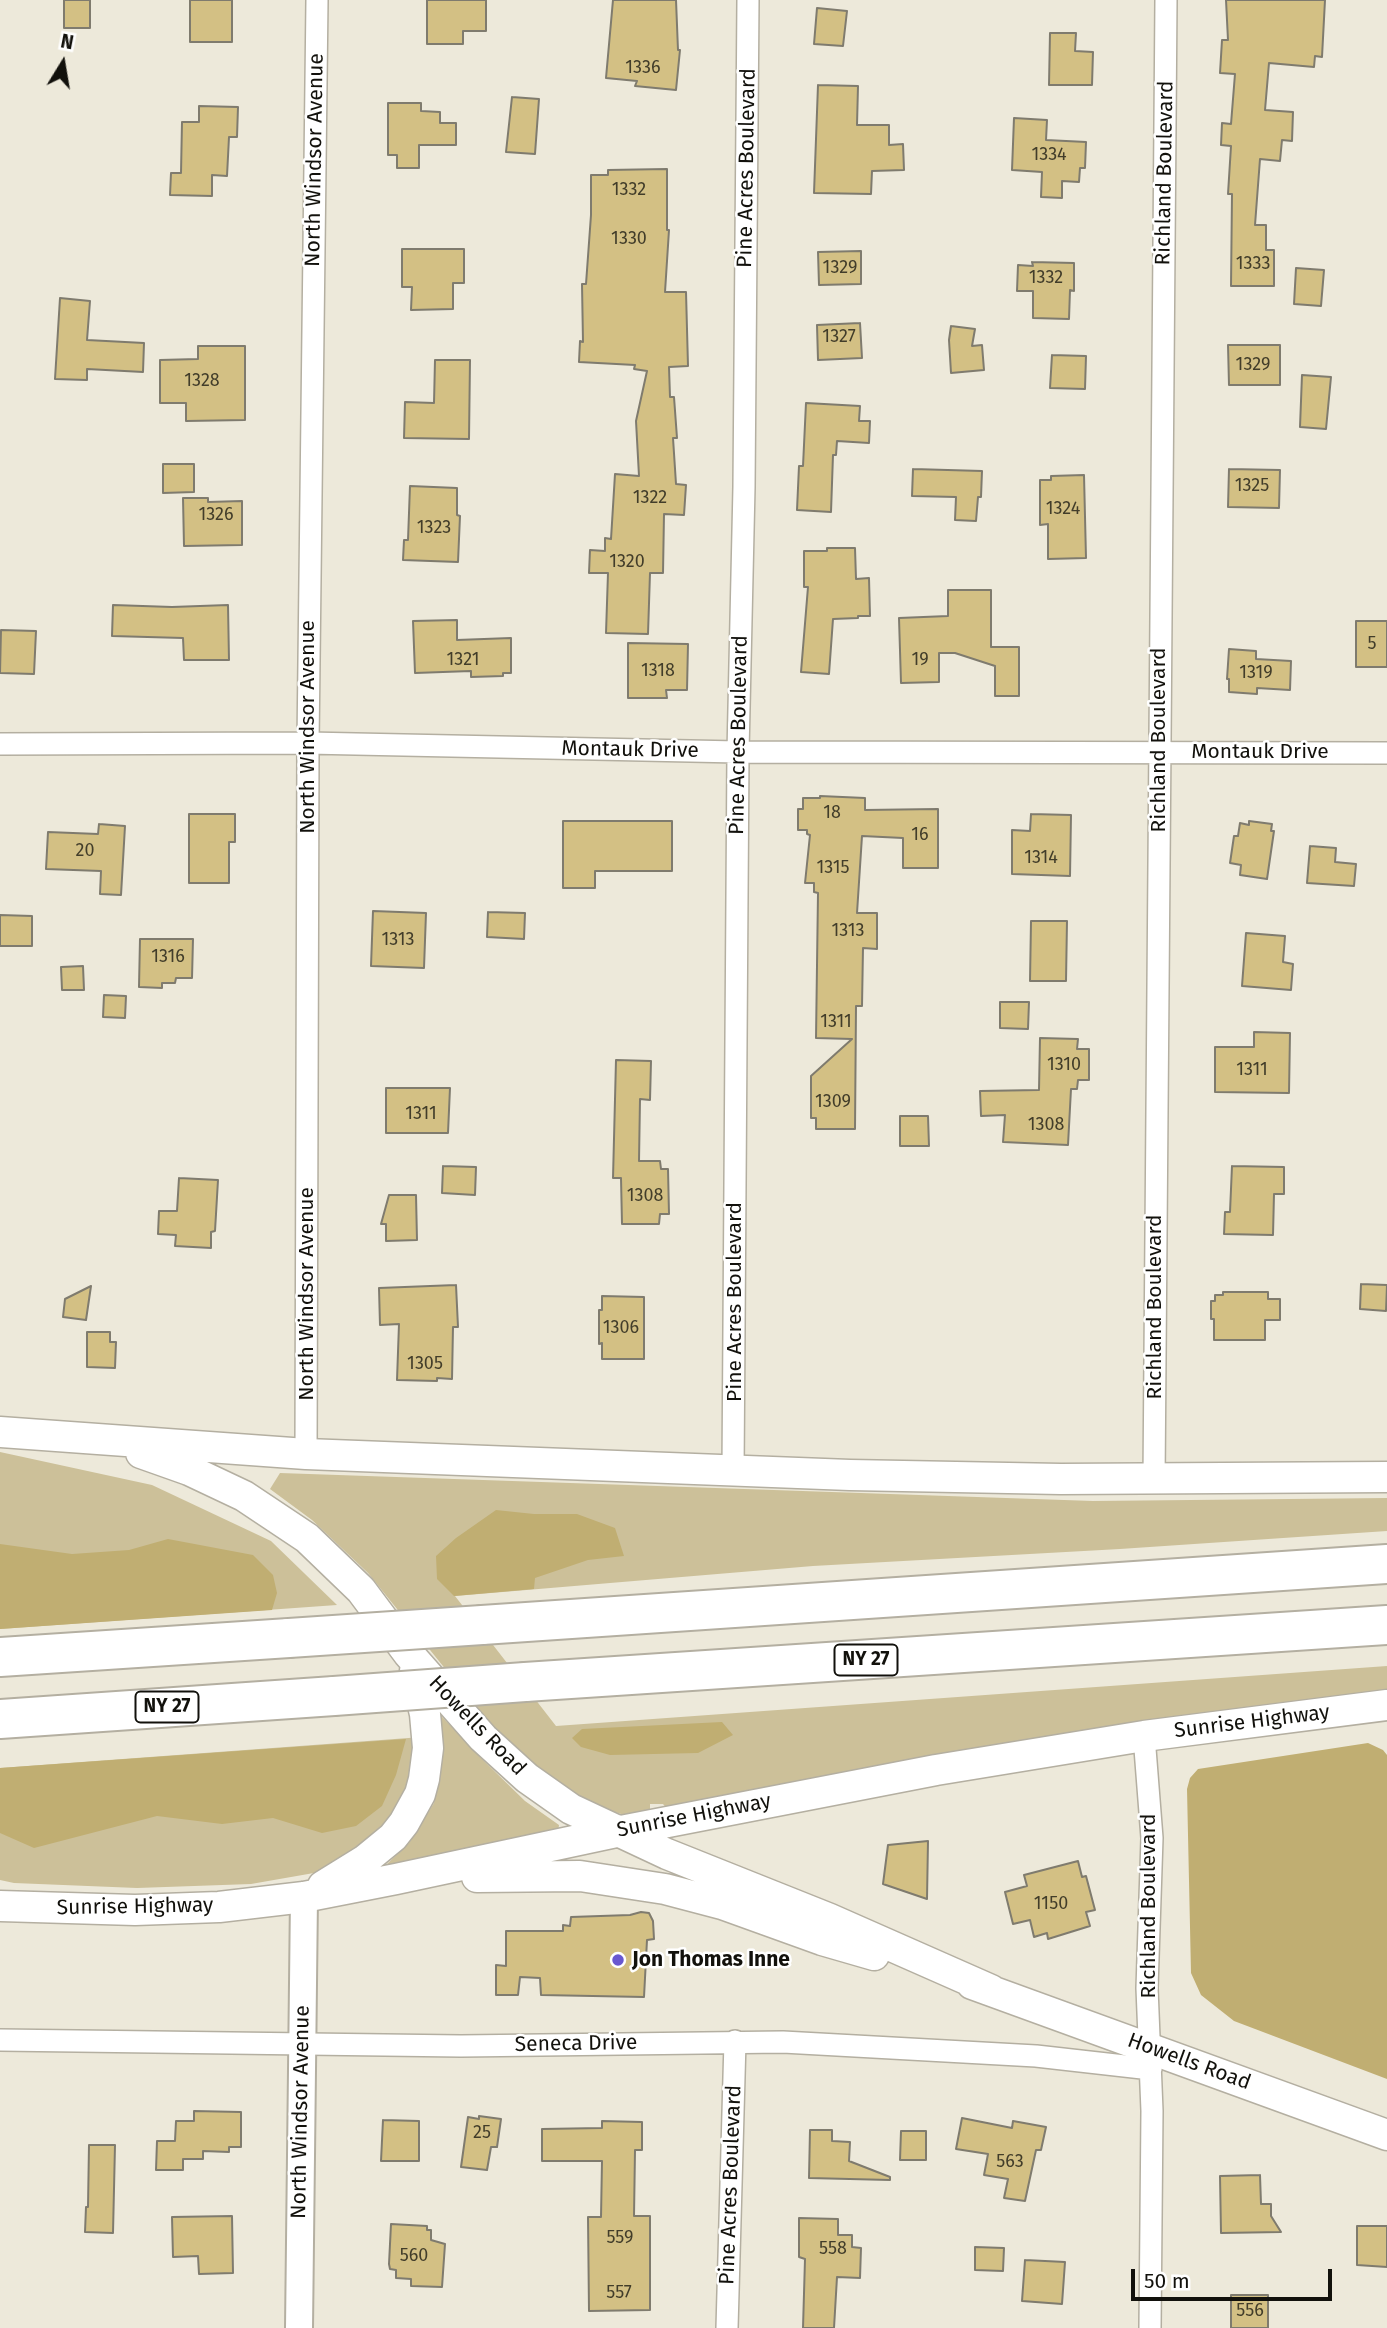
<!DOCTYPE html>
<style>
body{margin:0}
#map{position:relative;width:1387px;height:2328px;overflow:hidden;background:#ede9da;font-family:"Fira Sans",sans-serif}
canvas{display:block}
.north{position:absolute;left:28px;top:28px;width:70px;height:70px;-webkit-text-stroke:5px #fff;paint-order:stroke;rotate:11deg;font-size:19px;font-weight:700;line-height:28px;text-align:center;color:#12110c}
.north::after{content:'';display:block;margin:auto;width:24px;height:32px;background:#12110c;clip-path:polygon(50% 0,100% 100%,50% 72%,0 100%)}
.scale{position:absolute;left:1131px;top:2269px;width:201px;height:32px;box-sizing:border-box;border:4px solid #12110c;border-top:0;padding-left:9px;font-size:21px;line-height:24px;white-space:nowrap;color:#12110c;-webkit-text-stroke:5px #fff;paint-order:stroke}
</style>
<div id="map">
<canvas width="1387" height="2328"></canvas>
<div class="north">N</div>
<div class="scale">50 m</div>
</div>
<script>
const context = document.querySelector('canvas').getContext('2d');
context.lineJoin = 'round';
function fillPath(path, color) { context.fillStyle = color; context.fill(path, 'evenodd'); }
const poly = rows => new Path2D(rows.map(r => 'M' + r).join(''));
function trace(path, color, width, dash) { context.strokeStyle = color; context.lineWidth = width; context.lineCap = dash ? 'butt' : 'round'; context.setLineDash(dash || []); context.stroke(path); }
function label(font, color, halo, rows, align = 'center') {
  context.font = font + ' "Fira Sans",sans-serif'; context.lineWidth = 5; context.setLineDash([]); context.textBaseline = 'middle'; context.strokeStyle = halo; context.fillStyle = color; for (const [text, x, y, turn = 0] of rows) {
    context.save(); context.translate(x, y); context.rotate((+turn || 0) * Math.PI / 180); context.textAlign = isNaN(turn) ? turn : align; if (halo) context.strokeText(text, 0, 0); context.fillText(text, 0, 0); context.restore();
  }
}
const green = poly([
 [0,1452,152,1485,271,1541,337,1605,0,1629],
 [280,1473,1093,1501,1387,1498,1387,1531,1120,1549,813,1566,455,1596,556,1726,1387,1666,1387,1696,668,1810,663,1804,650,1804,650,1815,627,1816,576,1799,505,1743,368,1573,312,1520,270,1489],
 [431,1705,480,1757,525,1801,559,1825,558,1832,387,1868,387,1864,409,1843,434,1803,440,1753],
 [422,1737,399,1820,331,1870,251,1884,137,1888,14,1883,0,1880,0,1768]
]);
const forest = poly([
 [496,1510,534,1514,577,1514,615,1528,624,1556,588,1560,535,1578,534,1589,454,1596,437,1579,436,1556,456,1538],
 [168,1539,253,1555,273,1575,277,1593,272,1610,0,1629,0,1544,72,1554,129,1550],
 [722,1722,733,1735,698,1753,610,1755,581,1747,572,1738,582,1729],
 [406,1739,396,1775,382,1806,356,1826,322,1833,273,1818,222,1824,157,1816,34,1848,0,1833,0,1768],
 [1368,1743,1383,1750,1387,1755,1387,2079,1234,2021,1201,1995,1191,1973,1187,1789,1190,1778,1198,1769]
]);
const building = poly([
 [64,0,90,0,90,28,64,28,64,0],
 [190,0,232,0,232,42,190,42,190,0],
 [427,0,486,0,486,31,463,31,463,44,427,44,427,0],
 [613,0,676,0,678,50,680,50,676,90,635,86,637,81,606,78,613,0],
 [1226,0,1325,0,1322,57,1315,56,1314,67,1269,63,1265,110,1293,112,1292,141,1282,140,1280,161,1260,159,1255,225,1266,225,1266,250,1274,250,1274,286,1231,286,1232,194,1228,194,1231,146,1221,145,1222,123,1231,124,1235,74,1220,73,1222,40,1228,40,1226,0],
 [817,8,847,11,843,46,814,44,817,8],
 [1050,33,1076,33,1075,51,1093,52,1092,85,1049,85,1050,33],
 [818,85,858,86,857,125,889,125,889,145,903,144,904,170,872,171,871,194,814,193,818,85],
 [512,97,539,99,535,154,506,152,512,97],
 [388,103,421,103,421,111,440,112,440,123,456,123,456,145,419,145,419,168,397,168,397,155,388,155,388,103],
 [199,106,238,107,237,137,229,137,227,176,212,175,212,196,170,195,171,173,181,173,182,122,199,122,199,106],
 [1014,118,1047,120,1046,140,1086,142,1085,168,1080,168,1079,182,1062,181,1062,198,1041,197,1042,172,1012,170,1014,118],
 [667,169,667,230,669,230,665,292,686,292,688,366,669,367,670,397,674,397,677,438,673,438,676,484,686,485,684,515,664,514,663,573,650,573,648,634,606,633,608,573,589,573,590,550,605,551,605,538,611,539,615,474,639,476,636,421,647,371,634,369,635,365,579,362,580,341,583,342,582,284,586,284,591,215,591,175,608,175,608,170,667,169],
 [402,249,464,249,464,283,453,283,453,309,411,310,412,287,402,287,402,249],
 [861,251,861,284,819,285,818,252,861,251],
 [1032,262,1074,263,1074,291,1070,290,1069,319,1033,318,1033,291,1017,291,1018,265,1033,266,1032,262],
 [1296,268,1324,270,1321,306,1294,304,1296,268],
 [60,298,90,301,87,340,144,343,143,372,87,369,87,380,55,379,60,298],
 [860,323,862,358,818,360,817,325,860,323],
 [951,326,975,329,972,346,982,345,984,370,951,373,949,340,951,326],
 [1228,345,1280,345,1280,385,1229,385,1228,345],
 [198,346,245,346,245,420,186,421,186,403,160,403,160,360,198,359,198,346],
 [1052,355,1086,356,1085,389,1050,388,1052,355],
 [435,360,470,360,469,439,404,438,405,402,434,403,435,360],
 [1302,375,1331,377,1326,429,1300,427,1302,375],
 [806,403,860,406,859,421,870,421,869,443,837,441,836,455,833,455,831,512,797,510,799,466,803,466,806,403],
 [163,464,194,464,194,492,163,493,163,464],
 [913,469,982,471,981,497,978,497,976,521,955,520,956,497,912,496,913,469],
 [1229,469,1280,470,1279,508,1228,507,1229,469],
 [1084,475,1086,558,1048,559,1048,524,1040,525,1040,480,1051,480,1051,476,1084,475],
 [410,486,457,488,457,515,460,516,458,562,403,560,404,540,408,540,410,486],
 [183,498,208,498,208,502,242,501,242,545,184,546,183,498],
 [827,548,855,548,856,579,869,578,870,616,858,616,858,618,833,619,829,674,801,672,808,587,804,587,804,551,827,551,827,548],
 [948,590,991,590,991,647,1019,647,1019,696,995,696,995,666,955,653,939,653,939,682,901,683,899,618,948,616,948,590],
 [113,605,172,607,228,605,229,660,184,660,183,638,112,636,113,605],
 [457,620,457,640,511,638,511,673,503,673,503,676,471,677,471,671,415,673,413,621,457,620],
 [1356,621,1387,621,1387,667,1356,667,1356,621],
 [1,630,36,631,34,674,0,673,1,630],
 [628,643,688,644,687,690,666,690,667,698,628,698,628,643],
 [1229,649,1256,651,1256,659,1291,661,1290,690,1257,688,1257,694,1229,692,1229,679,1227,679,1229,649],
 [820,796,865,798,865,810,938,809,938,868,903,868,903,838,862,836,857,913,877,913,877,949,863,948,862,1006,856,1006,855,1129,816,1129,816,1118,811,1118,811,1076,852,1039,816,1038,818,893,814,892,814,883,805,883,810,835,807,834,807,830,798,830,798,809,803,809,803,798,820,798,820,796],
 [189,814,235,814,235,842,229,842,229,883,189,883,189,814],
 [1031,814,1071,815,1070,876,1012,874,1012,830,1030,831,1031,814],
 [563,821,672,821,672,871,595,871,595,888,563,888,563,821],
 [1249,821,1272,824,1271,831,1274,831,1267,879,1240,875,1241,865,1230,863,1234,836,1238,836,1240,823,1249,825,1249,821],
 [99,824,125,826,121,895,100,894,101,871,46,869,48,832,98,834,99,824],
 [1310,846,1336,848,1335,862,1356,864,1354,886,1307,883,1310,846],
 [373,911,426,913,424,968,371,966,373,911],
 [488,912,525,913,524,939,487,937,488,912],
 [0,915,32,916,32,946,0,946,0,915],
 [1031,921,1067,921,1066,981,1030,981,1031,921],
 [1246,933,1285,936,1283,962,1293,964,1291,990,1242,986,1246,933],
 [140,939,193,939,192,978,176,978,175,983,162,983,162,988,139,987,140,939],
 [83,966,84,990,62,990,61,967,83,966],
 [104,995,126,996,125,1018,103,1017,104,995],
 [1000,1002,1029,1002,1028,1029,1000,1028,1000,1002],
 [1254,1032,1290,1033,1289,1093,1215,1092,1215,1047,1254,1047,1254,1032],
 [1040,1038,1078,1039,1077,1049,1089,1049,1089,1080,1078,1080,1077,1089,1071,1089,1068,1145,1003,1142,1005,1115,981,1116,980,1091,1039,1090,1040,1038],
 [616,1060,651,1061,650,1100,640,1099,639,1161,660,1161,661,1169,668,1169,669,1214,660,1214,659,1224,622,1224,621,1178,613,1178,616,1060],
 [386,1088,450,1088,448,1133,386,1133,386,1088],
 [900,1116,928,1116,929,1146,900,1146,900,1116],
 [443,1166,476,1167,475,1195,442,1193,443,1166],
 [1232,1166,1284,1167,1284,1194,1274,1194,1273,1235,1224,1234,1225,1212,1230,1212,1232,1166],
 [179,1178,218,1180,215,1231,211,1232,211,1248,175,1246,176,1235,158,1234,159,1211,177,1211,179,1178],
 [389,1195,416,1195,417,1240,386,1241,386,1224,381,1224,389,1195],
 [1361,1284,1387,1285,1386,1311,1360,1309,1361,1284],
 [456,1285,458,1327,453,1327,452,1379,437,1378,437,1381,397,1380,399,1324,380,1325,379,1288,456,1285],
 [91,1286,86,1320,63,1317,65,1299,91,1286],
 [1223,1292,1268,1292,1268,1299,1280,1299,1280,1320,1265,1320,1265,1340,1214,1340,1214,1319,1211,1319,1211,1301,1215,1301,1215,1295,1223,1295,1223,1292],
 [602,1296,644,1297,644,1359,602,1359,602,1343,599,1344,599,1310,602,1310,602,1296],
 [87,1332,110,1332,110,1342,116,1342,115,1368,87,1367,87,1332],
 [928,1841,927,1899,883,1884,888,1845,928,1841],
 [1078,1861,1082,1877,1086,1876,1095,1910,1086,1912,1090,1926,1048,1939,1047,1933,1034,1937,1030,1920,1013,1924,1005,1892,1027,1886,1024,1875,1078,1861],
 [641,1912,649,1913,653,1921,654,1939,647,1940,644,1997,541,1995,540,1978,520,1977,518,1995,496,1995,496,1965,506,1966,506,1931,563,1931,563,1925,570,1926,571,1917,630,1915,641,1912],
 [194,2111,241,2112,241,2147,229,2147,229,2152,203,2151,203,2159,183,2159,183,2170,156,2170,157,2141,175,2141,176,2121,194,2121,194,2111],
 [479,2116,501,2119,497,2147,491,2147,487,2170,461,2167,468,2117,479,2119,479,2116],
 [962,2118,1012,2128,1013,2121,1046,2127,1041,2150,1036,2150,1025,2201,1004,2198,1008,2179,984,2175,988,2154,956,2149,962,2118],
 [383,2120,419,2121,419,2161,381,2161,383,2120],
 [602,2121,642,2122,642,2150,635,2150,634,2216,650,2216,650,2310,589,2311,588,2217,601,2217,602,2161,542,2161,542,2129,602,2128,602,2121],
 [810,2130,832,2130,832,2141,850,2142,849,2161,890,2177,890,2180,809,2178,810,2130],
 [901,2131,926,2131,926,2160,900,2160,901,2131],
 [89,2145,115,2145,113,2233,85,2232,86,2207,88,2207,89,2145],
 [1260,2175,1261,2204,1271,2204,1271,2216,1281,2232,1221,2233,1220,2176,1260,2175],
 [232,2216,233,2273,199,2274,198,2256,173,2257,172,2217,232,2216],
 [799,2218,838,2219,838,2235,852,2235,852,2247,861,2248,860,2278,837,2277,834,2328,803,2328,805,2259,799,2257,799,2218],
 [391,2224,427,2226,427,2230,431,2230,431,2240,445,2244,442,2287,411,2286,411,2279,396,2278,396,2270,390,2269,389,2264,391,2224],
 [1357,2226,1387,2226,1387,2267,1357,2265,1357,2226],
 [975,2247,1004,2248,1003,2271,975,2270,975,2247],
 [1025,2260,1065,2262,1062,2304,1022,2301,1025,2260],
 [1231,2295,1268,2295,1268,2328,1231,2328,1231,2295]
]);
const minor = poly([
 [0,744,308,743,738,752,1387,753],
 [306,1454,308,743,317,0],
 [733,1471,738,752,744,487,748,0],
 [1154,1480,1166,0],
 [1144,1736,1152,1838,1147,1988,1152,2111,1150,2328],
 [0,2040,461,2046,783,2042,1036,2056,1151,2069],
 [727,2328,735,2041]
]);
const tertiary = poly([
 [299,2328,304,1897]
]);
const secondary = poly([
 [0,1432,306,1454,850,1475,1061,1479,1387,1477],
 [141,1453,189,1470,244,1496,307,1538,361,1590,408,1653,483,1738,527,1778,571,1809,667,1854,830,1919,991,1990],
 [477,1877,580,1876,665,1889,722,1904,822,1940,874,1955],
 [323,1886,365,1860,393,1837,404,1823,420,1794,424,1779,428,1748,425,1714,415,1671],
 [0,1906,135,1910,219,1907,304,1897,396,1879,616,1832,936,1770,1144,1736,1387,1705],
 [972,1984,1387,2135]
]);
const motorway = poly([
 [482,1625,1387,1564],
 [0,1657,289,1638],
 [525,1682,1387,1625],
 [0,1719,334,1696]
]);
const motorwayBridge = poly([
 [289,1638,482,1625],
 [334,1696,525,1682]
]);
const markers = [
 [618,1960,7,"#6857d0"]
];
const numberNames = [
 ["1336",643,68],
 ["1334",1049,155],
 ["1332",629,190],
 ["1330",629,239],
 ["1333",1253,264],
 ["1329",840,268],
 ["1332",1046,278],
 ["1327",839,337],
 ["1329",1253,365],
 ["1328",202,381],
 ["1325",1252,486],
 ["1322",650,498],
 ["1324",1063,509],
 ["1326",216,515],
 ["1323",434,528],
 ["1320",627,562],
 ["5",1372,644],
 ["1321",463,660],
 ["19",920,660],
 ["1318",658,671],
 ["1319",1256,673],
 ["18",832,813],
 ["16",920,835],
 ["20",85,851],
 ["1314",1041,858],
 ["1315",833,868],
 ["1313",848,931],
 ["1313",398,940],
 ["1316",168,957],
 ["1311",836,1022],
 ["1310",1064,1065],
 ["1311",1252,1070],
 ["1309",833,1102],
 ["1311",421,1114],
 ["1308",1046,1125],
 ["1308",645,1196],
 ["1306",621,1328],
 ["1305",425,1364],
 ["1150",1051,1904],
 ["25",482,2133],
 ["563",1010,2162],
 ["559",620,2238],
 ["558",833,2249],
 ["560",414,2256],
 ["557",619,2293],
 ["556",1250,2311]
];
const shields = [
 [866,1660,63],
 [167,1707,63]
];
const shieldNames = [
 ["NY 27",866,1660],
 ["NY 27",167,1707]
];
const streetNames = [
 ["North Windsor Avenue",315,160,-89],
 ["Pine Acres Boulevard",747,168,-89],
 ["Richland Boulevard",1165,173,-89],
 ["North Windsor Avenue",308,727,-90],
 ["Pine Acres Boulevard",739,735,-89],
 ["Richland Boulevard",1159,740,-90],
 ["Montauk Drive",630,750,1],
 ["Montauk Drive",1260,752],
 ["North Windsor Avenue",307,1294,-90],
 ["Pine Acres Boulevard",735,1302,-90],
 ["Richland Boulevard",1155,1307,-90],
 ["Sunrise Highway",1252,1722,-7],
 ["Howells Road",477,1726,46],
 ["Sunrise Highway",694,1816,-11],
 ["Richland Boulevard",1149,1906,-90],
 ["Sunrise Highway",135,1907,-1],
 ["Seneca Drive",576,2044,-1],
 ["Howells Road",1189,2062,20],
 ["North Windsor Avenue",301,2112,-89],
 ["Pine Acres Boulevard",731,2185,-88]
];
const poiNames = [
 ["Jon Thomas Inne",632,1960]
];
fillPath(green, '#ccc099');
fillPath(forest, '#c0ae72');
fillPath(building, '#d3c084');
trace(building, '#7f7b6e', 2);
trace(minor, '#b4afa1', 24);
trace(tertiary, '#b4afa1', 30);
trace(secondary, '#b4afa1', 33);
trace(motorway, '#b4afa1', 42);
trace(minor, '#fff', 21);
trace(tertiary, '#fff', 26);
trace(secondary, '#fff', 30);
trace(motorway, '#fff', 38);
trace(motorwayBridge, '#b4afa1', 42, []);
trace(motorwayBridge, '#fff', 38);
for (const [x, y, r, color] of markers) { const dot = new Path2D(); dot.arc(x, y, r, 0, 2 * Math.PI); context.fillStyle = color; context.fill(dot); trace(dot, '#fff', 2.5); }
label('18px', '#423d2a', null, numberNames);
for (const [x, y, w] of shields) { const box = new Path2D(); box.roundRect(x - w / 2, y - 15.5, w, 31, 5); context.fillStyle = '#fff'; context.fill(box); trace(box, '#12110c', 2); }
label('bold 19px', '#12110c', null, shieldNames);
label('21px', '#12110c', '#fff', streetNames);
label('bold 21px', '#12110c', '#fff', poiNames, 'left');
</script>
